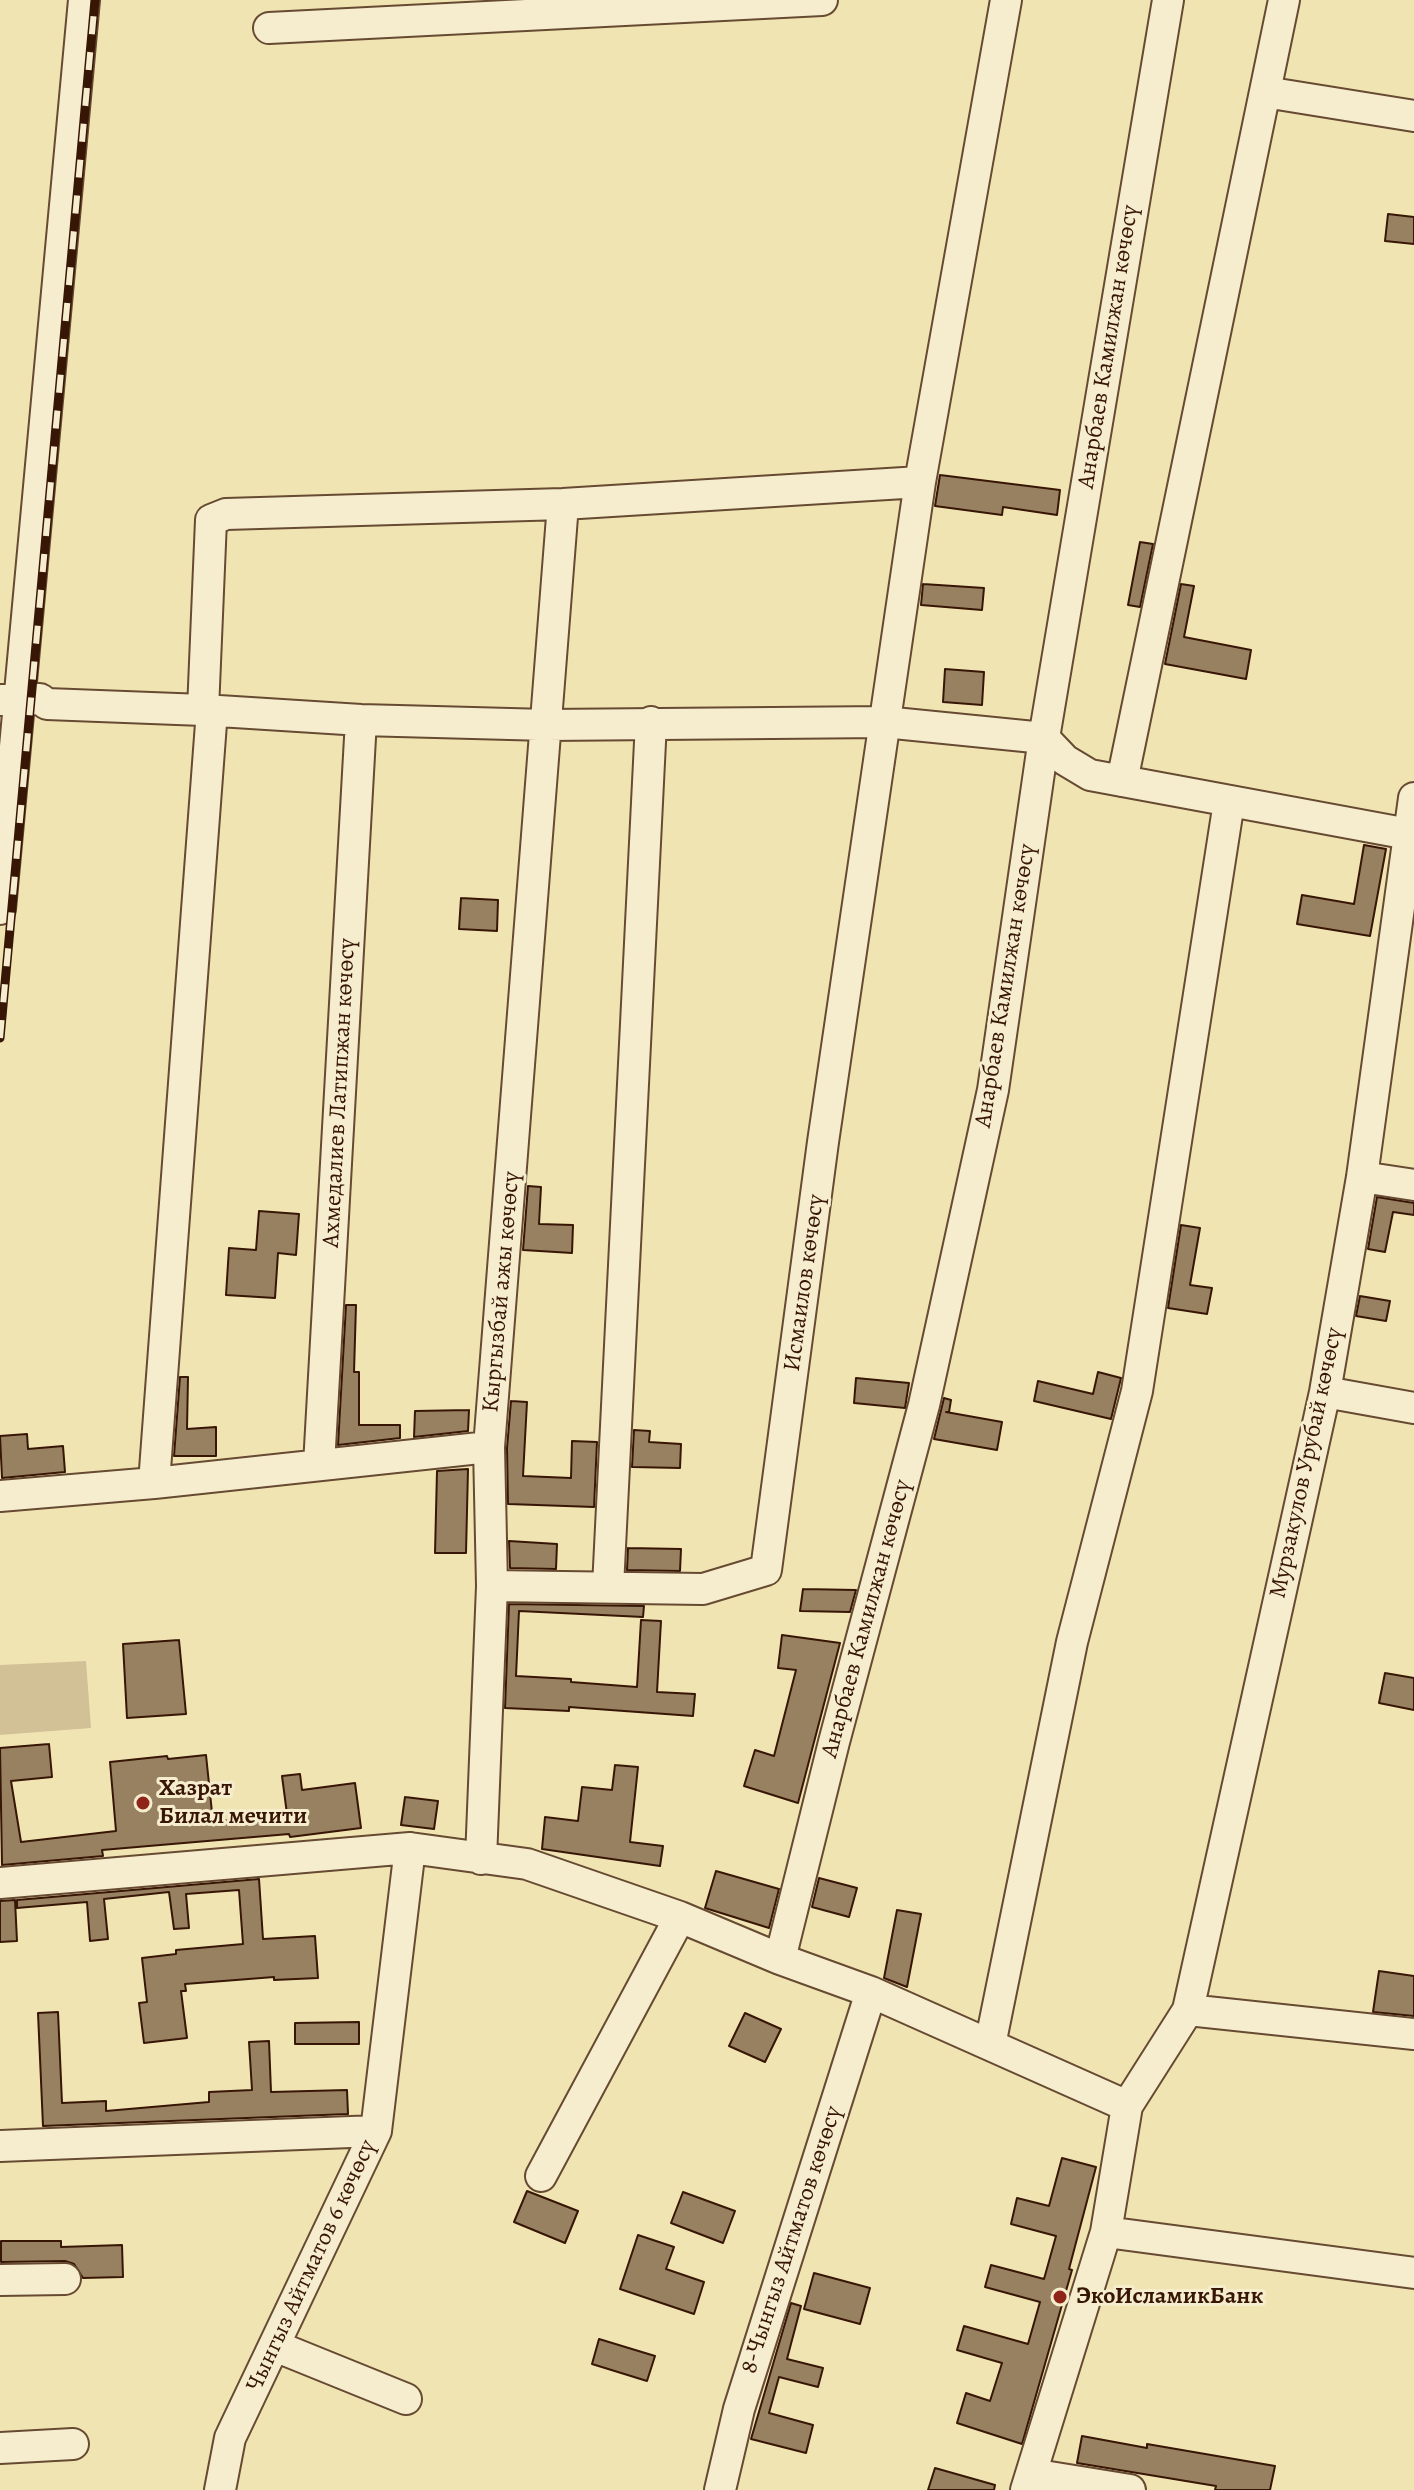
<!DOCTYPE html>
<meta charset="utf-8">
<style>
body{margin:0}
canvas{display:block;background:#f1e4b3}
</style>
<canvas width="1414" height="2490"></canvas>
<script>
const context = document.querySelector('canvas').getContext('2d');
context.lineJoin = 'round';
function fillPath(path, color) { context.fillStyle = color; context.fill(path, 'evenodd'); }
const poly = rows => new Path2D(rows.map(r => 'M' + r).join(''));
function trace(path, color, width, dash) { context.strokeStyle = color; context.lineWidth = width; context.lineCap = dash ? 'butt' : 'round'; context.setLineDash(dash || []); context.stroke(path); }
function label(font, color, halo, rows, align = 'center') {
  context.font = font + ' Alegreya,serif'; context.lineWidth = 6; context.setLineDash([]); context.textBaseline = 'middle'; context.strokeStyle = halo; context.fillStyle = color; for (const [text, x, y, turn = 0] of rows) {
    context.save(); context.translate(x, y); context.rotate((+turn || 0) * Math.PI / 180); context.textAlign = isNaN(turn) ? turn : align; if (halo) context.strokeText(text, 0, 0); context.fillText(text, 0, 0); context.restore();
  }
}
const green = poly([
 [86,1661,91,1728,0,1735,0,1665]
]);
const building = poly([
 [1388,214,1414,217,1414,244,1385,241,1388,214],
 [940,475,1060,490,1057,515,1003,507,1002,515,935,506,940,475],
 [1140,542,1153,544,1140,607,1128,605,1140,542],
 [923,584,984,588,982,610,921,605,923,584],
 [1181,584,1194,586,1184,637,1251,650,1246,679,1165,664,1181,584],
 [945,669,984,672,982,705,943,702,945,669],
 [1364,845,1386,849,1370,936,1297,924,1302,895,1354,904,1364,845],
 [461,898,498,900,497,931,459,929,461,898],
 [528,1186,541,1187,539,1224,573,1225,572,1253,523,1250,528,1186],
 [1377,1197,1414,1203,1414,1215,1393,1212,1385,1252,1368,1249,1377,1197],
 [259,1211,299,1214,296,1255,278,1253,275,1298,226,1295,229,1248,256,1250,259,1211],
 [1181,1225,1200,1228,1190,1285,1212,1288,1207,1314,1168,1308,1181,1225],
 [1360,1296,1390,1301,1386,1321,1356,1316,1360,1296],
 [346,1305,356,1305,354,1372,359,1372,359,1425,400,1425,400,1438,338,1445,346,1305],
 [1098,1372,1121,1378,1111,1419,1034,1401,1038,1381,1093,1394,1098,1372],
 [180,1377,188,1377,187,1429,216,1427,216,1456,174,1456,180,1377],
 [856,1378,909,1383,905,1408,854,1403,856,1378],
 [944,1398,951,1400,949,1412,946,1412,1002,1422,997,1450,934,1439,944,1398],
 [511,1401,527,1402,523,1476,571,1478,572,1441,597,1442,594,1507,508,1504,507,1448,511,1401],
 [469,1410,468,1431,414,1437,415,1411,469,1410],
 [634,1430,650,1431,649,1442,681,1444,680,1468,632,1467,634,1430],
 [27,1434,28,1449,63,1446,65,1472,2,1478,0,1436,27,1434],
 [468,1469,466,1553,435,1553,437,1471,468,1469],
 [509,1541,557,1544,556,1569,510,1568,509,1541],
 [628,1548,681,1549,680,1571,627,1570,628,1548],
 [803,1589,856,1590,850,1612,800,1611,803,1589],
 [509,1604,644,1606,643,1617,519,1611,516,1676,571,1679,571,1682,637,1687,641,1620,661,1621,657,1692,695,1694,693,1716,569,1707,569,1711,505,1708,509,1604],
 [782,1635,840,1643,798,1803,744,1786,755,1750,774,1756,796,1670,778,1668,782,1635],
 [179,1640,186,1714,127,1718,123,1644,179,1640],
 [1385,1673,1414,1678,1414,1710,1379,1703,1385,1673],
 [49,1744,52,1777,11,1781,21,1842,116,1831,110,1762,167,1756,168,1759,206,1755,213,1822,287,1814,282,1776,300,1774,302,1790,355,1783,361,1828,290,1837,289,1834,102,1850,103,1856,2,1865,0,1748,49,1744],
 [615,1765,638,1767,630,1842,663,1846,660,1866,542,1849,545,1817,578,1821,582,1787,612,1790,615,1765],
 [405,1797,438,1801,434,1829,401,1825,405,1797],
 [716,1871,779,1889,769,1928,705,1908,716,1871],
 [819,1878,857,1888,849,1917,812,1907,819,1878],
 [259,1879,263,1939,315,1936,318,1978,274,1980,274,1977,185,1984,186,1991,181,1991,187,2038,144,2043,139,2003,147,2002,142,1958,176,1954,176,1950,243,1944,239,1890,186,1894,189,1928,174,1929,169,1892,104,1899,108,1939,90,1941,87,1902,17,1908,17,1900,259,1879],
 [15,1900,17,1941,0,1942,0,1901,15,1900],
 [897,1910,921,1914,907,1987,884,1978,897,1910],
 [1379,1971,1414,1976,1414,2016,1373,2012,1379,1971],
 [58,2012,62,2103,106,2101,106,2111,209,2102,209,2092,252,2090,249,2042,269,2041,271,2092,347,2090,348,2114,43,2126,38,2013,58,2012],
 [745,2013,781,2029,765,2062,729,2046,745,2013],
 [359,2022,359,2044,295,2044,295,2023,359,2022],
 [1062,2158,1096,2167,1069,2269,1072,2270,1022,2444,957,2423,966,2393,990,2401,1002,2363,957,2350,964,2326,1028,2344,1040,2302,985,2287,991,2265,1044,2279,1056,2236,1011,2224,1017,2198,1049,2206,1062,2158],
 [527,2191,578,2211,565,2243,514,2222,527,2191],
 [683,2192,735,2211,723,2243,671,2223,683,2192],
 [638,2235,674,2247,666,2269,704,2282,694,2314,620,2289,638,2235],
 [1,2241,61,2241,61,2247,122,2245,123,2277,83,2278,74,2264,65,2261,1,2262,1,2241],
 [814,2273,870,2288,860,2324,804,2309,814,2273],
 [791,2303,801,2306,787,2359,823,2368,818,2387,779,2377,769,2413,813,2425,806,2453,751,2439,791,2303],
 [599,2339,655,2356,647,2381,592,2364,599,2339],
 [1082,2436,1147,2448,1147,2444,1275,2466,1270,2490,1215,2490,1216,2486,1077,2463,1082,2436],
 [935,2468,995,2485,994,2490,928,2490,935,2468]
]);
const minor = poly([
 [269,28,822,0],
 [1265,92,1414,116],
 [0,700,40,699,47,704,203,710,361,720,547,725,884,722,1044,738,1065,760,1090,775,1414,835],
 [203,710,211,520,226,514,563,504,920,482],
 [1122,781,1284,0],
 [0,909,84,0],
 [1362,1177,1414,1185],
 [1325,1392,1414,1408],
 [319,1465,361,720],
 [154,1483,212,710],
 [0,1496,154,1483,489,1447],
 [492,1586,703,1589,766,1570,823,1142,920,482,1006,0],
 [608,1587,651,722],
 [481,1859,492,1586,489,1447,563,504],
 [0,1883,410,1848,527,1864,680,1917,780,1959,871,1992,1127,2106],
 [780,1959,834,1742,924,1405,993,1090,1044,738,1168,0],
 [1188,2010,1414,2034],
 [990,2045,1072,1642,1137,1391,1229,802],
 [0,2146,376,2131],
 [541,2176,680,1917],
 [1106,2232,1414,2273],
 [0,2280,65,2279],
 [275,2346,406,2399],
 [0,2448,73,2444],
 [1031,2474,1130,2490],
 [220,2490,230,2438,376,2131,410,1848],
 [720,2490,739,2409,871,1992],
 [1026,2490,1106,2232,1127,2106,1188,2010,1325,1392,1362,1177,1414,798]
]);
const rail = poly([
 [0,1038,95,0]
]);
const markers = [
 [143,1803,8,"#8f2418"],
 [1060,2297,8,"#8f2418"]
];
const streetNames = [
 ["Анарбаев Камилжан көчөсү",1109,347,-81],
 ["Анарбаев Камилжан көчөсү",1006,986,-81],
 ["Ахмедалиев Латипжан көчөсү",340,1093,-87],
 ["Исмаилов көчөсү",805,1283,-82],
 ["Кыргызбай ажы көчөсү",502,1292,-85],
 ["Мурзакулов Урубай көчөсү",1307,1463,-78],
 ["Анарбаев Камилжан көчөсү",867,1619,-75],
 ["8-Чынгыз Айтматов көчөсү",792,2240,-72],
 ["Чынгыз Айтматов 6 көчөсү",312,2266,-65]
];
const poiNames = [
 ["Хазрат",159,1789],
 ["Билал мечити",159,1817],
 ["ЭкоИсламикБанк",1076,2297]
];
fillPath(green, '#d2c196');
fillPath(building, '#988160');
trace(building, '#381606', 2);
trace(minor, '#664a31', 34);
trace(minor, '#f6edce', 30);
trace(rail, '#381606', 9);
trace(rail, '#f6edce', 6, [18]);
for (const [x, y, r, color] of markers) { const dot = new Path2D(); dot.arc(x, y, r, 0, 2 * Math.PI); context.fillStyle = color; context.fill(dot); trace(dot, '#f6edce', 3); }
label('24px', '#381606', '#f6edce', streetNames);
label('bold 24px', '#381606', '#f6edce', poiNames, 'left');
</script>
